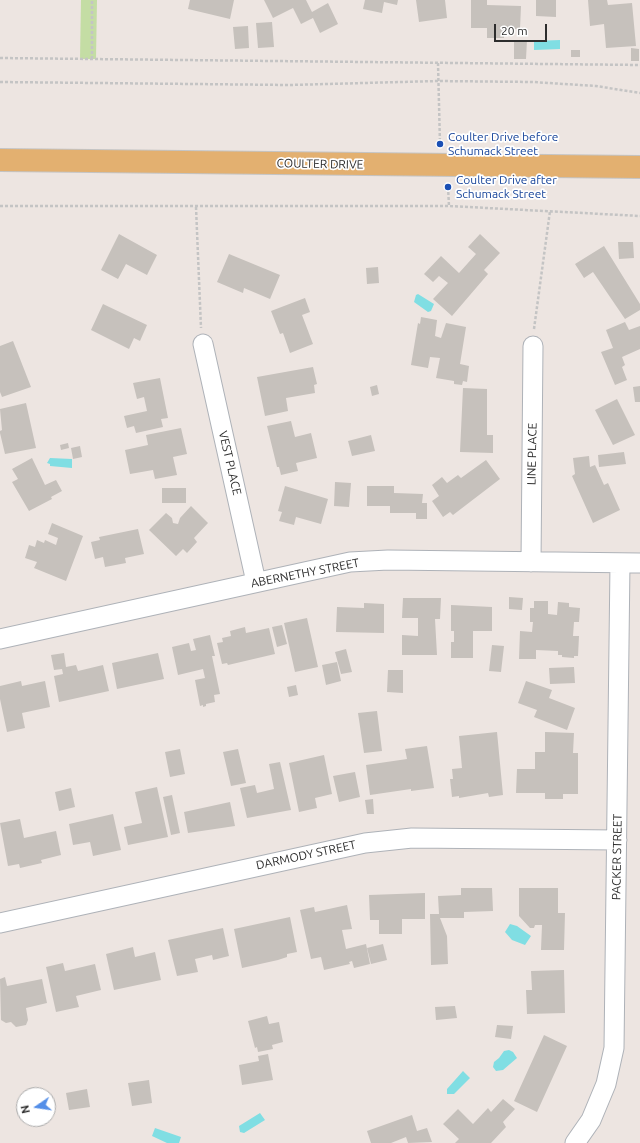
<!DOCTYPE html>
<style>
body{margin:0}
#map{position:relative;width:640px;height:1143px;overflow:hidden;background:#ede5e1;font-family:Ubuntu,sans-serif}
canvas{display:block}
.north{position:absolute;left:16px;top:1087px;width:40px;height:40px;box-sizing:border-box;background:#fff;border:1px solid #ababab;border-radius:50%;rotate:257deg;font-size:11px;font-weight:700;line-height:16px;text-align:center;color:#2d2d2d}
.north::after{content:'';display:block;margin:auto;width:14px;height:18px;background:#538ee8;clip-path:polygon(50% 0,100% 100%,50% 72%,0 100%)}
.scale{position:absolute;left:494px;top:24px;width:53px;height:18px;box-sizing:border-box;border:2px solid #2d2d2d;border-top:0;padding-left:5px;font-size:12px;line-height:14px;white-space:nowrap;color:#2d2d2d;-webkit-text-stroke:3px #fff;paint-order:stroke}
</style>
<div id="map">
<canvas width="640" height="1143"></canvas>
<div class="north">N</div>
<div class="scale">20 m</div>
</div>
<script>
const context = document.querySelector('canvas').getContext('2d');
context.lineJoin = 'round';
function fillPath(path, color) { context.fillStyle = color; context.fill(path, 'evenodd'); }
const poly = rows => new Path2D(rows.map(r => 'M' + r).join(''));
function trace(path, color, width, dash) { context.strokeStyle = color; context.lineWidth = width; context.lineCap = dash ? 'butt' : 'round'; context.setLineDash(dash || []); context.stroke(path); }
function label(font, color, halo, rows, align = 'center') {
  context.font = font + ' Ubuntu,sans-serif'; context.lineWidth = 3.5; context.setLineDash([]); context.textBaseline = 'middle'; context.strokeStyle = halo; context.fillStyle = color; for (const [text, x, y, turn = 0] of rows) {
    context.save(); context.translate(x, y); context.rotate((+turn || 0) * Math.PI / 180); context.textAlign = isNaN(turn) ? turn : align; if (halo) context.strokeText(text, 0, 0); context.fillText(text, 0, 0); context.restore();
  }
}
const green = poly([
 [81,0,97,0,96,59,80,59]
]);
const water = poly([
 [560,40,560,49,534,50,534,41],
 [418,294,434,304,431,311,428,312,414,302,416,295],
 [50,458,72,459,72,468,50,466,50,464,47,463],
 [510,924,517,926,531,936,525,945,512,940,505,932],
 [509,1050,513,1052,517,1058,503,1070,496,1071,493,1067,494,1062,499,1058,504,1051],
 [463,1071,470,1078,454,1094,447,1094,447,1089],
 [260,1113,265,1120,244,1133,240,1132,239,1126],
 [155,1128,181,1137,179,1143,167,1143,152,1136]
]);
const building = poly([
 [190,0,234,0,230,19,188,9],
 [264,0,306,0,312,12,328,3,338,24,320,33,313,18,301,24,293,8,273,18],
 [365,0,398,0,397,5,384,2,382,13,363,9],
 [416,0,445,0,447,18,419,22],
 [471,0,487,0,487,5,521,6,520,29,504,29,504,38,487,38,487,28,471,28],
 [536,0,556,0,556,17,536,16],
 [588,0,607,0,608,5,632,3,636,46,606,48,604,24,590,26],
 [272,22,274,47,258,48,256,23],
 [248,26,249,48,235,49,233,27],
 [514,40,527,40,526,59,514,59],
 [631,48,639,49,639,61,631,61],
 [571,50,580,50,580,57,571,57],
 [119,234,157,255,147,275,126,264,118,279,101,270],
 [480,234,500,253,484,270,488,274,452,316,433,299,448,283,439,276,433,282,424,274,441,256,459,273,476,254,468,247],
 [618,242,633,242,634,258,619,259],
 [604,246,640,304,640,310,625,319,593,272,584,278,575,264],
 [229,254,280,275,270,299,244,288,243,293,217,282],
 [378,267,379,283,367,284,366,268],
 [305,298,310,312,302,315,313,344,290,353,283,333,280,334,271,311],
 [103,304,147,325,140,341,134,338,129,349,91,330],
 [421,317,437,320,435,336,441,338,446,323,466,327,460,364,469,366,467,382,463,381,462,385,454,384,454,381,436,378,440,358,430,357,428,368,411,365,418,323,420,324],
 [625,322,629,330,640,326,640,349,622,357,625,365,622,367,627,380,615,385,601,352,613,348,606,330],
 [13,341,31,387,2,397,0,392,0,346],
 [313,367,317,384,314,385,315,393,286,398,288,411,265,416,257,377],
 [160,378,168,418,161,419,163,427,136,433,134,426,127,428,124,416,147,411,144,397,137,399,133,383],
 [377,385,379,394,372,396,370,387],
 [640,386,640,402,635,402,633,387],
 [463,388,487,389,487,435,493,435,493,453,460,452],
 [617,399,635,435,613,445,595,410],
 [26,403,36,448,5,454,0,433,0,431,2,430,0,409],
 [291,421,295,437,311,433,317,458,296,463,298,471,281,475,279,467,277,467,267,426],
 [181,428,187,454,173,457,177,475,155,479,153,470,130,474,125,450,148,445,146,435],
 [371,435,375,451,352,456,348,441],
 [68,443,69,448,61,450,60,445],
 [80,446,82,457,73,459,71,448],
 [624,452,626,464,599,467,598,455],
 [589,456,590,467,595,465,604,485,608,483,620,510,593,523,572,476,575,474,573,458],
 [32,458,45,485,56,480,62,491,51,497,52,499,29,511,12,482,18,479,12,469],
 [486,460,500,479,453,515,450,512,443,517,432,501,439,496,432,485,442,477,447,483,458,475,461,478],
 [335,482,351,483,349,507,334,506],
 [285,486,328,499,321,524,296,517,294,525,279,521,282,512,278,511],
 [367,486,394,486,394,493,423,494,422,503,427,503,427,519,416,519,416,513,390,513,390,506,367,506],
 [162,488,186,488,186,503,162,503],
 [191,506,208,523,194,538,197,542,187,553,183,549,176,556,149,530,166,513,172,518,173,523,178,524,180,518],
 [52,523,83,536,66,581,34,568,37,562,25,558,29,545,35,547,37,540,44,543,45,540,56,545,58,538,48,534],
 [138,529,144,554,125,558,126,563,105,567,103,557,95,559,91,542,100,540,99,537],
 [509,597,523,598,522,610,509,609],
 [403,598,441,598,440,619,435,619,437,655,402,655,402,635,418,636,418,618,402,618],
 [534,601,548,601,548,614,557,615,558,602,569,603,569,607,580,608,579,622,574,622,573,636,579,636,578,656,574,656,574,658,562,657,562,655,558,655,558,651,536,650,536,659,519,659,520,631,532,632,533,622,530,622,530,608,534,608],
 [364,603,384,604,384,633,336,632,337,607,364,608],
 [451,605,492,607,492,631,473,631,473,658,451,658,451,642,454,642,454,631,451,631],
 [307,618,318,667,295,672,284,623],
 [282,625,287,644,277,647,272,627],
 [245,627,246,633,269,628,275,654,228,665,227,663,222,664,217,643,223,642,222,638,231,636,230,631],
 [210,635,215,656,212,656,220,694,214,695,215,702,206,704,206,706,203,707,203,705,200,706,195,680,205,678,203,669,178,675,172,647,189,643,191,651,196,650,193,639],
 [492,645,504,646,501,672,489,671],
 [346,649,352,672,341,674,335,652],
 [64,653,66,667,76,665,78,671,103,665,109,691,59,702,54,676,63,674,62,669,54,670,51,655],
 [158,653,164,679,117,689,112,663],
 [337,662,341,681,326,685,322,665],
 [574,667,575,683,550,684,549,668],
 [388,670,403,670,403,693,387,692],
 [21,681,22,686,45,681,50,707,22,713,25,728,7,732,0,699,0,686],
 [526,681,552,690,549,698,575,708,567,730,534,717,537,710,518,703],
 [296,685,298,695,289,697,287,687],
 [377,711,382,751,364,753,358,713],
 [497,732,503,795,489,797,488,793,459,798,459,796,452,797,450,779,453,779,452,769,462,768,459,736],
 [545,732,574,733,573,753,578,753,578,794,563,794,563,799,545,799,545,793,516,793,517,769,535,769,535,752,545,752],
 [427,746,434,788,411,791,411,789,370,795,366,765,407,759,405,749],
 [180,749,185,774,170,777,165,752],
 [238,749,246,783,231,786,223,752],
 [324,755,332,794,315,798,317,808,299,812,289,763],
 [280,762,291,810,247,818,240,788,255,785,257,793,274,789,269,764],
 [355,772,360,797,339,802,333,776],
 [157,787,168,837,128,845,124,827,142,823,135,792],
 [71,788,75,807,59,811,55,792],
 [172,795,180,833,171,835,163,797],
 [373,799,374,814,367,814,365,800],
 [230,802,235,826,188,833,184,812],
 [113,814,121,850,93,856,90,842,73,845,69,824],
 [20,819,24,838,56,831,61,855,41,860,42,863,20,868,19,864,8,866,0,823],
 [461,888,492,888,493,911,464,912,464,918,440,918,447,936,448,964,431,965,430,914,439,914,438,896,461,895],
 [519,888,558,888,558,913,565,913,564,950,541,950,542,925,535,925,534,928,530,928,519,916],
 [425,893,425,919,402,919,402,934,379,934,379,920,370,920,369,895],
 [347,905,352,929,342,930,346,949,366,944,370,964,354,968,352,961,349,962,350,964,324,970,321,957,311,959,300,910,314,907,315,912],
 [290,917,297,952,287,954,287,957,278,960,242,968,234,929],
 [223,928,229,956,213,960,212,955,195,959,198,972,177,976,168,940],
 [383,944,387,960,371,964,367,948],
 [133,947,135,957,155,952,161,980,114,990,106,954],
 [63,963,65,971,95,964,101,990,76,996,79,1007,56,1012,46,967],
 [564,970,565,1013,527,1014,526,990,532,990,531,971],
 [5,977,7,986,42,979,47,1003,26,1008,28,1020,26,1025,16,1027,11,1022,6,1023,1,1020,0,979],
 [455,1006,457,1018,436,1020,435,1007],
 [267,1016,269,1024,279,1022,283,1042,272,1045,273,1049,258,1052,257,1047,255,1048,248,1021],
 [497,1025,513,1026,511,1039,495,1037],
 [544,1035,567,1046,537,1112,514,1101],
 [268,1054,273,1080,242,1085,239,1065,259,1061,258,1056],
 [149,1080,152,1103,132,1106,128,1083],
 [87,1089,90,1107,69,1110,66,1093],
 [503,1099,515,1109,503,1122,506,1127,491,1143,455,1143,459,1139,443,1124,458,1109,473,1124,488,1108,491,1112],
 [412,1115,417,1131,427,1128,432,1142,408,1143,406,1137,391,1143,371,1143,367,1131]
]);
const path = poly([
 [0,58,640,65],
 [92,59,92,0],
 [438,63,440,144],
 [0,82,290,85,438,81,533,82,596,86,640,93],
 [448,187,449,206],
 [0,206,449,206,640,216],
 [196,207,201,328],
 [534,329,550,211]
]);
const minor = poly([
 [203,344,256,582],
 [531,562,533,346],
 [0,639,350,562,388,560,640,563],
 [0,923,365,843,412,838,617,840],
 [575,1143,591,1120,606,1084,614,1048,620,563]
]);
const major = poly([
 [0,160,640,167]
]);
const markers = [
 [440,144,4,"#1a4fb4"],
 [448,187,4,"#1a4fb4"]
];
const transitNames = [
 ["Coulter Drive before",448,137],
 ["Schumack Street",448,151],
 ["Coulter Drive after",456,180],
 ["Schumack Street",456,194]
];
const streetNames = [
 ["COULTER DRIVE",320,164,1],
 ["LINE PLACE",532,454,-89],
 ["VEST PLACE",230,463,77],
 ["ABERNETHY STREET",305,573,-11],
 ["DARMODY STREET",306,855,-12],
 ["PACKER STREET",617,857,-89]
];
fillPath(green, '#c4dda4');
fillPath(water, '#80dee3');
fillPath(building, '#c6c1bc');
trace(minor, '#aeb2b8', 21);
trace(major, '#c4c4c4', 24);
trace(path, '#c4c4c4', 2.5, [3, 2]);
trace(minor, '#fff', 19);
trace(major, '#e3b070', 22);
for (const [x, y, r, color] of markers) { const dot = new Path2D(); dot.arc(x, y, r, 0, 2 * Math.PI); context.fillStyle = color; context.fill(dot); trace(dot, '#fff', 1.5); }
label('12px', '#164399', '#fff', transitNames, 'left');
label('12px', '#2d2d2d', '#fff', streetNames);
</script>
